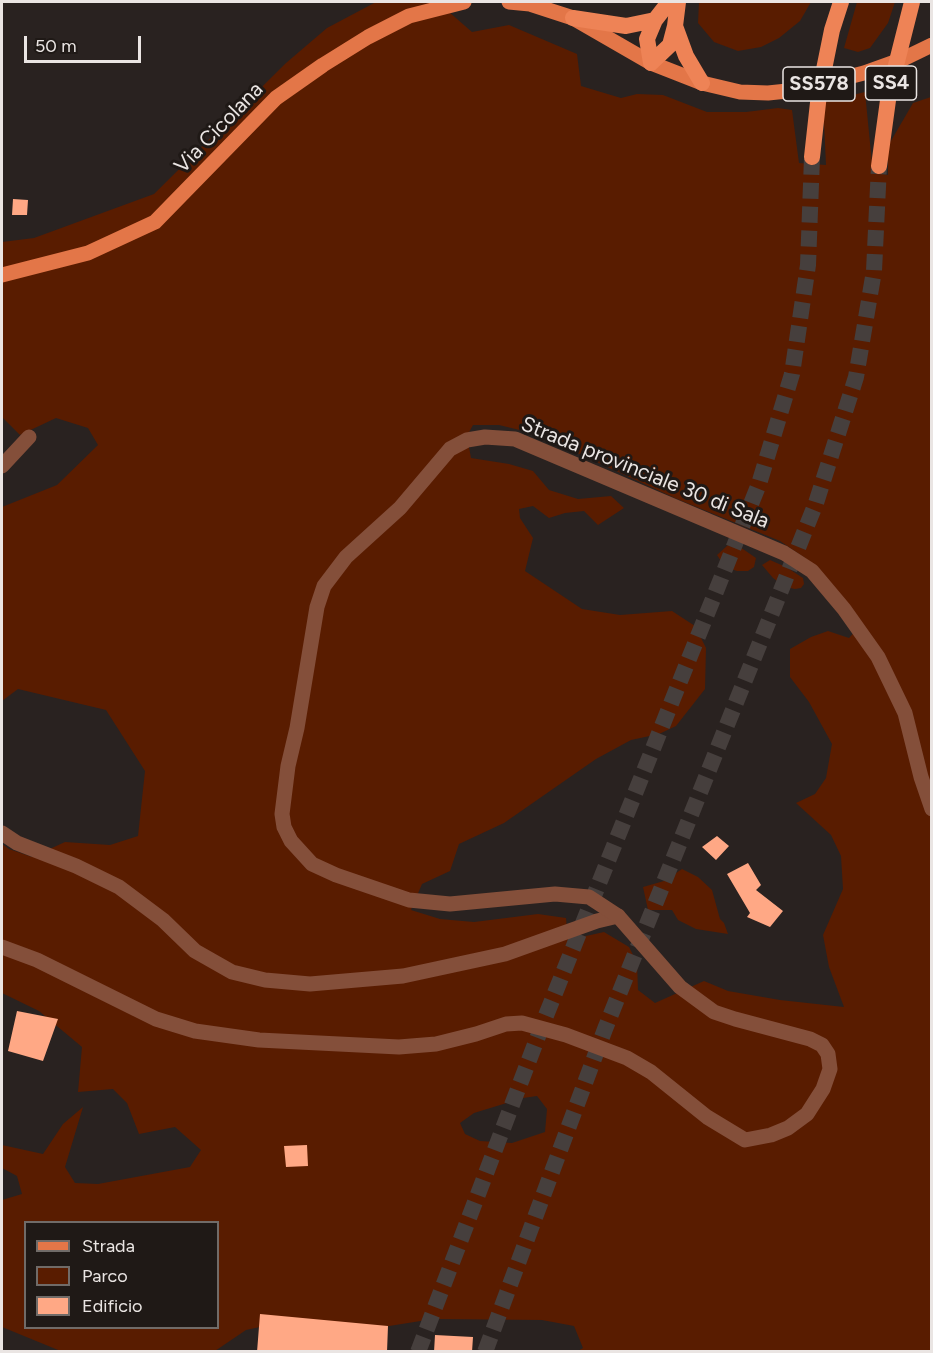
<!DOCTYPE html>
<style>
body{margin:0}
#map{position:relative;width:933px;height:1353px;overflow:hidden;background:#292220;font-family:Figtree,sans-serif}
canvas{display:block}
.frame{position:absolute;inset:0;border:3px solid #eae5e3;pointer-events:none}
.legend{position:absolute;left:24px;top:1221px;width:195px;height:108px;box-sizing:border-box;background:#1f1916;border:2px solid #706b68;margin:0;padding:8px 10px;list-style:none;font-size:18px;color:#eae5e3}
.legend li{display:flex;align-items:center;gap:12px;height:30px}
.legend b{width:30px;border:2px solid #706b68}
.scale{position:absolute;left:24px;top:36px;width:117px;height:27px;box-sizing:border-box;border:3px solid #eae5e3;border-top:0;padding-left:8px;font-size:18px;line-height:21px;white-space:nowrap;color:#eae5e3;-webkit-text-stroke:4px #1f1916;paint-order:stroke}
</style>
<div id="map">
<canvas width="933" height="1353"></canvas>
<div class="frame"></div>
<ul class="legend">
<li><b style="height:8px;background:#e37648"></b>Strada</li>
<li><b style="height:16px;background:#591c00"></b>Parco</li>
<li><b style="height:16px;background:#ffa885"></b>Edificio</li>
</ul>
<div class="scale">50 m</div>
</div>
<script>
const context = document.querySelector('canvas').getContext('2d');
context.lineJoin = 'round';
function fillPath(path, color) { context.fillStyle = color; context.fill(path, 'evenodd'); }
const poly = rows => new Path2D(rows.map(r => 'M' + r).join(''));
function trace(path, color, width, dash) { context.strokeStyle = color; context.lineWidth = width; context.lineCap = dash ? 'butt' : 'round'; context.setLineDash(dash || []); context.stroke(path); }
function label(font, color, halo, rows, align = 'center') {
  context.font = font + ' Figtree,sans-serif'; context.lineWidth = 6; context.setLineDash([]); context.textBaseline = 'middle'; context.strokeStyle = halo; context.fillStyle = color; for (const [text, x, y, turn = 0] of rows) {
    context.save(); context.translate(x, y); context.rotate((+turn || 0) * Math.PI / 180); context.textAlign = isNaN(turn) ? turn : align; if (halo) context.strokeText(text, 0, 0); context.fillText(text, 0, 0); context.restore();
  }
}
const green = poly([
 [376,2,441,2,449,12,472,32,509,25,577,54,581,86,621,98,637,94,663,95,707,112,746,112,778,108,792,110,799,163,826,165,823,102,865,92,872,163,877,173,888,175,888,146,913,103,931,97,931,1351,578,1351,583,1348,574,1326,542,1320,433,1319,383,1327,283,1322,246,1330,215,1351,63,1352,2,1327,2,1200,22,1194,17,1176,2,1168,2,1145,43,1154,63,1124,83,1107,65,1167,75,1183,98,1184,190,1167,201,1150,175,1127,139,1134,127,1103,113,1089,78,1092,82,1047,39,1011,2,993,2,844,9,849,32,857,65,842,110,845,138,836,145,771,106,710,18,689,2,701,2,507,57,485,98,445,88,428,56,418,20,435,2,417,2,242,34,238,154,194,286,63,327,28],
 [473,425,499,425,536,434,677,499,780,541,805,558,860,626,849,638,828,631,811,637,790,649,790,677,809,702,832,744,826,778,815,794,796,803,831,835,841,856,843,889,823,935,829,967,844,1007,780,1000,728,991,704,981,655,1003,638,990,637,963,629,947,604,932,568,940,566,918,538,914,474,922,440,919,411,910,422,884,450,871,459,844,504,823,596,759,631,740,659,734,676,726,705,689,706,648,695,626,672,611,620,615,582,609,525,571,533,538,520,518,519,509,533,506,549,518,565,513,584,511,598,525,624,508,611,496,578,499,549,490,533,471,509,464,471,458,467,436],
 [537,1096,547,1109,545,1132,512,1143,480,1141,465,1134,460,1123,474,1113,523,1098],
 [26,1222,218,1222,218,1328,26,1328],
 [699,2,811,2,800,21,779,38,761,47,738,51,714,42,698,23],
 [857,2,895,2,888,23,870,48,858,52,844,48],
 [728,545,740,547,756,558,754,567,748,571,737,571,725,567,717,555],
 [770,560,786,567,803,578,804,584,801,588,795,589,785,587,773,578,762,565],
 [682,869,698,877,712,890,720,919,724,923,728,934,696,929,678,920,672,910,648,910,643,887,664,881]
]);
const building = poly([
 [13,199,28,200,27,215,12,215],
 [717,836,729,846,716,860,702,847],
 [748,863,761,885,756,890,783,911,770,927,747,917,750,913,727,874],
 [17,1011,58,1019,43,1061,8,1051],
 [307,1145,308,1166,286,1167,284,1146],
 [260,1314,388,1326,387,1352,257,1352],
 [435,1335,473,1337,472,1352,434,1352]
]);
const trunkTunnel = poly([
 [418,1352,545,1018,759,484,792,374,808,265,812,157],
 [485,1352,605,1029,816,503,856,377,874,271,879,166]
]);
const minor = poly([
 [2,466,29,437],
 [2,833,17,843,76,866,119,887,163,920,195,951,232,972,265,980,310,984,403,976,505,954,597,921,618,916]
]);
const tertiary = poly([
 [2,947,37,960,156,1019,195,1031,259,1040,399,1047,436,1044,476,1034,506,1024,522,1023,566,1035,627,1058,651,1072,707,1117,745,1140,771,1135,788,1128,807,1114,823,1089,830,1069,828,1054,822,1045,810,1039,735,1019,714,1012,680,987,618,916,589,897,555,894,450,904,409,900,336,875,312,864,291,841,284,827,282,814,288,766,297,728,317,607,324,586,346,557,400,508,450,449,467,440,485,437,515,439,784,553,812,571,844,609,878,657,905,713,921,777,932,809]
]);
const primary = poly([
 [509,2,530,4,573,18,651,63,702,83,740,92,768,93,797,90,864,73,903,59,932,45],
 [2,275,88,253,155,222,276,98,323,65,368,37,409,16,464,2]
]);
const trunk = poly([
 [573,18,626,26,655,20],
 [675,26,686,56,702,83],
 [651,63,670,45,675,26,678,2],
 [651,63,647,39,655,20,669,2]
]);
const trunkBridge = poly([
 [812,157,819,94,832,30,841,2],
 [879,166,889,93,912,2]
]);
const shields = [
 [891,83,51],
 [819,84,72]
];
const shieldNames = [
 ["SS4",891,83],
 ["SS578",819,84]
];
const streetNames = [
 ["Via Cicolana",219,128,-46],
 ["Strada provinciale 30 di Sala",645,473,22]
];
fillPath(green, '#591c00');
fillPath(building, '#ffa885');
trace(trunkTunnel, '#463f3d', 16, [16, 8]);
trace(minor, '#844f3a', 15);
trace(tertiary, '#844f3a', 15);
trace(primary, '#e37648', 15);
trace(trunk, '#ee8356', 16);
trace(trunkBridge, '#ee8356', 16);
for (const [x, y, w] of shields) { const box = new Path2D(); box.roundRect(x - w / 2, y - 17, w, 34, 4.5); context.fillStyle = '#1f1916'; context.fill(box); trace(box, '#eae5e3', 1.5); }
label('bold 20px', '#eae5e3', null, shieldNames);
label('21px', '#eae5e3', '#1f1916', streetNames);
</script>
